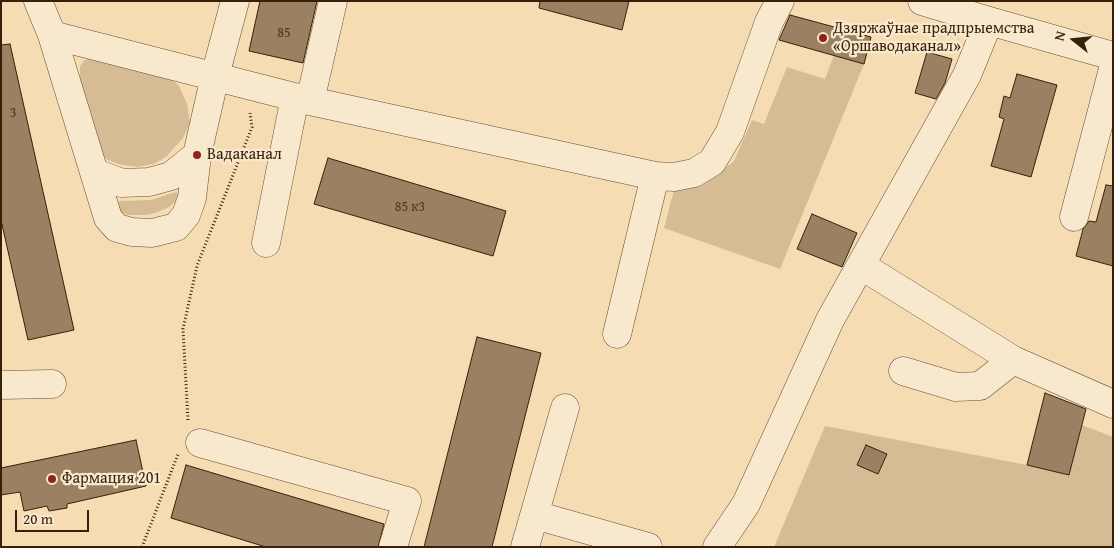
<!DOCTYPE html>
<meta charset="utf-8">
<style>
body{margin:0}
#map{position:relative;width:1114px;height:548px;overflow:hidden;background:#f5dcb2;font-family:"Gentium Book Plus",serif}
canvas{display:block}
.frame{position:absolute;inset:0;border:2px solid #381f0a;pointer-events:none}
.north{position:absolute;left:1049px;top:15px;width:50px;height:50px;-webkit-text-stroke:4px #f8e8cd;paint-order:stroke;rotate:286deg;font-size:14px;font-weight:700;line-height:20px;text-align:center;color:#381f0a}
.north::after{content:'';display:block;margin:auto;width:18px;height:22px;background:#381f0a;clip-path:polygon(50% 0,100% 100%,50% 72%,0 100%)}
.scale{position:absolute;left:15px;top:510px;width:74px;height:22px;box-sizing:border-box;border:2px solid #381f0a;border-top:0;padding-left:6px;font-size:15px;line-height:18px;white-space:nowrap;color:#381f0a;-webkit-text-stroke:4px #f8e8cd;paint-order:stroke}
</style>
<div id="map">
<canvas width="1114" height="548"></canvas>
<div class="frame"></div>
<div class="north">N</div>
<div class="scale">20 m</div>
</div>
<script>
const context = document.querySelector('canvas').getContext('2d');
context.lineJoin = 'round';
function fillPath(path, color) { context.fillStyle = color; context.fill(path, 'evenodd'); }
const poly = rows => new Path2D(rows.map(r => 'M' + r).join(''));
function trace(path, color, width, dash) { context.strokeStyle = color; context.lineWidth = width; context.lineCap = dash ? 'butt' : 'round'; context.setLineDash(dash || []); context.stroke(path); }
function label(font, color, halo, rows, align = 'center') {
  context.font = font + ' "Gentium Book Plus",serif'; context.lineWidth = 4.5; context.setLineDash([]); context.textBaseline = 'middle'; context.strokeStyle = halo; context.fillStyle = color; for (const [text, x, y, turn = 0] of rows) {
    context.save(); context.translate(x, y); context.rotate((+turn || 0) * Math.PI / 180); context.textAlign = isNaN(turn) ? turn : align; if (halo) context.strokeText(text, 0, 0); context.fillText(text, 0, 0); context.restore();
  }
}
const green = poly([
 [834,55,864,64,780,269,664,228,674,190,701,186,734,161,752,120,764,124,787,67,825,79],
 [92,58,166,74,179,86,187,104,190,123,183,138,166,157,153,164,137,167,118,164,106,159,99,152,80,77,80,66,85,60],
 [176,192,179,195,177,200,169,207,158,212,147,215,128,215,116,209,115,203,120,201,151,200],
 [1082,425,1113,437,1113,547,774,547,825,426,1027,465,1069,475]
]);
const building = poly([
 [260,1,317,1,303,63,249,51,260,1],
 [540,1,629,1,622,30,539,8,540,1],
 [790,15,871,37,864,64,779,40,790,15],
 [10,44,74,330,28,340,1,220,1,45,10,44],
 [927,52,952,59,945,83,936,99,915,93,927,52],
 [1017,74,1057,85,1031,177,991,166,1004,119,999,117,1004,96,1010,98,1017,74],
 [328,158,506,211,493,256,314,204,328,158],
 [1106,185,1113,186,1113,266,1076,256,1083,229,1089,221,1096,222,1106,185],
 [812,214,857,233,842,267,797,249,812,214],
 [477,337,541,353,492,547,424,547,477,337],
 [1045,393,1086,409,1069,475,1027,465,1045,393],
 [136,440,146,486,67,504,67,508,49,511,47,506,24,511,20,492,1,495,1,468,136,440],
 [866,445,887,454,878,474,857,465,866,445],
 [186,465,384,524,378,547,266,547,171,518,186,465]
]);
const path = poly([
 [188,420,183,329,197,266,252,127,250,113],
 [142,547,178,454]
]);
const minor = poly([
 [38,1,52,35,108,218,117,228,132,232,152,233,176,227,186,215,192,198,197,155,215,76,235,1],
 [989,21,1113,56],
 [52,35,310,101,655,176,674,177,694,173,712,162,730,132,769,22,780,1],
 [310,101,333,1],
 [95,173,122,183,149,182,171,176,197,155],
 [1074,217,1113,69],
 [266,243,295,97],
 [862,266,1013,360,1113,404],
 [617,334,655,176],
 [903,371,956,387,980,386,1013,360],
 [1,385,52,384],
 [200,443,407,501,393,547],
 [535,515,648,547],
 [525,547,565,408],
 [717,547,746,504,830,320,967,75,989,21,922,1]
]);
const markers = [
 [823,38,5,"#8f2418"],
 [197,155,5,"#8f2418"],
 [52,479,5,"#8f2418"]
];
const numberNames = [
 ["85",284,33],
 ["3",13,113],
 ["85 к3",410,207]
];
const poiNames = [
 ["Дзяржаўнае прадпрыемства",833,29],
 ["«Оршаводаканал»",833,47],
 ["Вадаканал",207,155],
 ["Фармация 201",62,479]
];
fillPath(green, '#d5bc95');
fillPath(building, '#9a8161');
trace(building, '#381f0a', 1);
trace(minor, '#674e34', 29);
trace(path, '#381f0a', 3, [1, 2.5]);
trace(minor, '#f8e8cd', 28);
for (const [x, y, r, color] of markers) { const dot = new Path2D(); dot.arc(x, y, r, 0, 2 * Math.PI); context.fillStyle = color; context.fill(dot); trace(dot, '#f8e8cd', 2); }
label('14px', '#503820', null, numberNames);
label('16px', '#381f0a', '#f8e8cd', poiNames, 'left');
</script>
